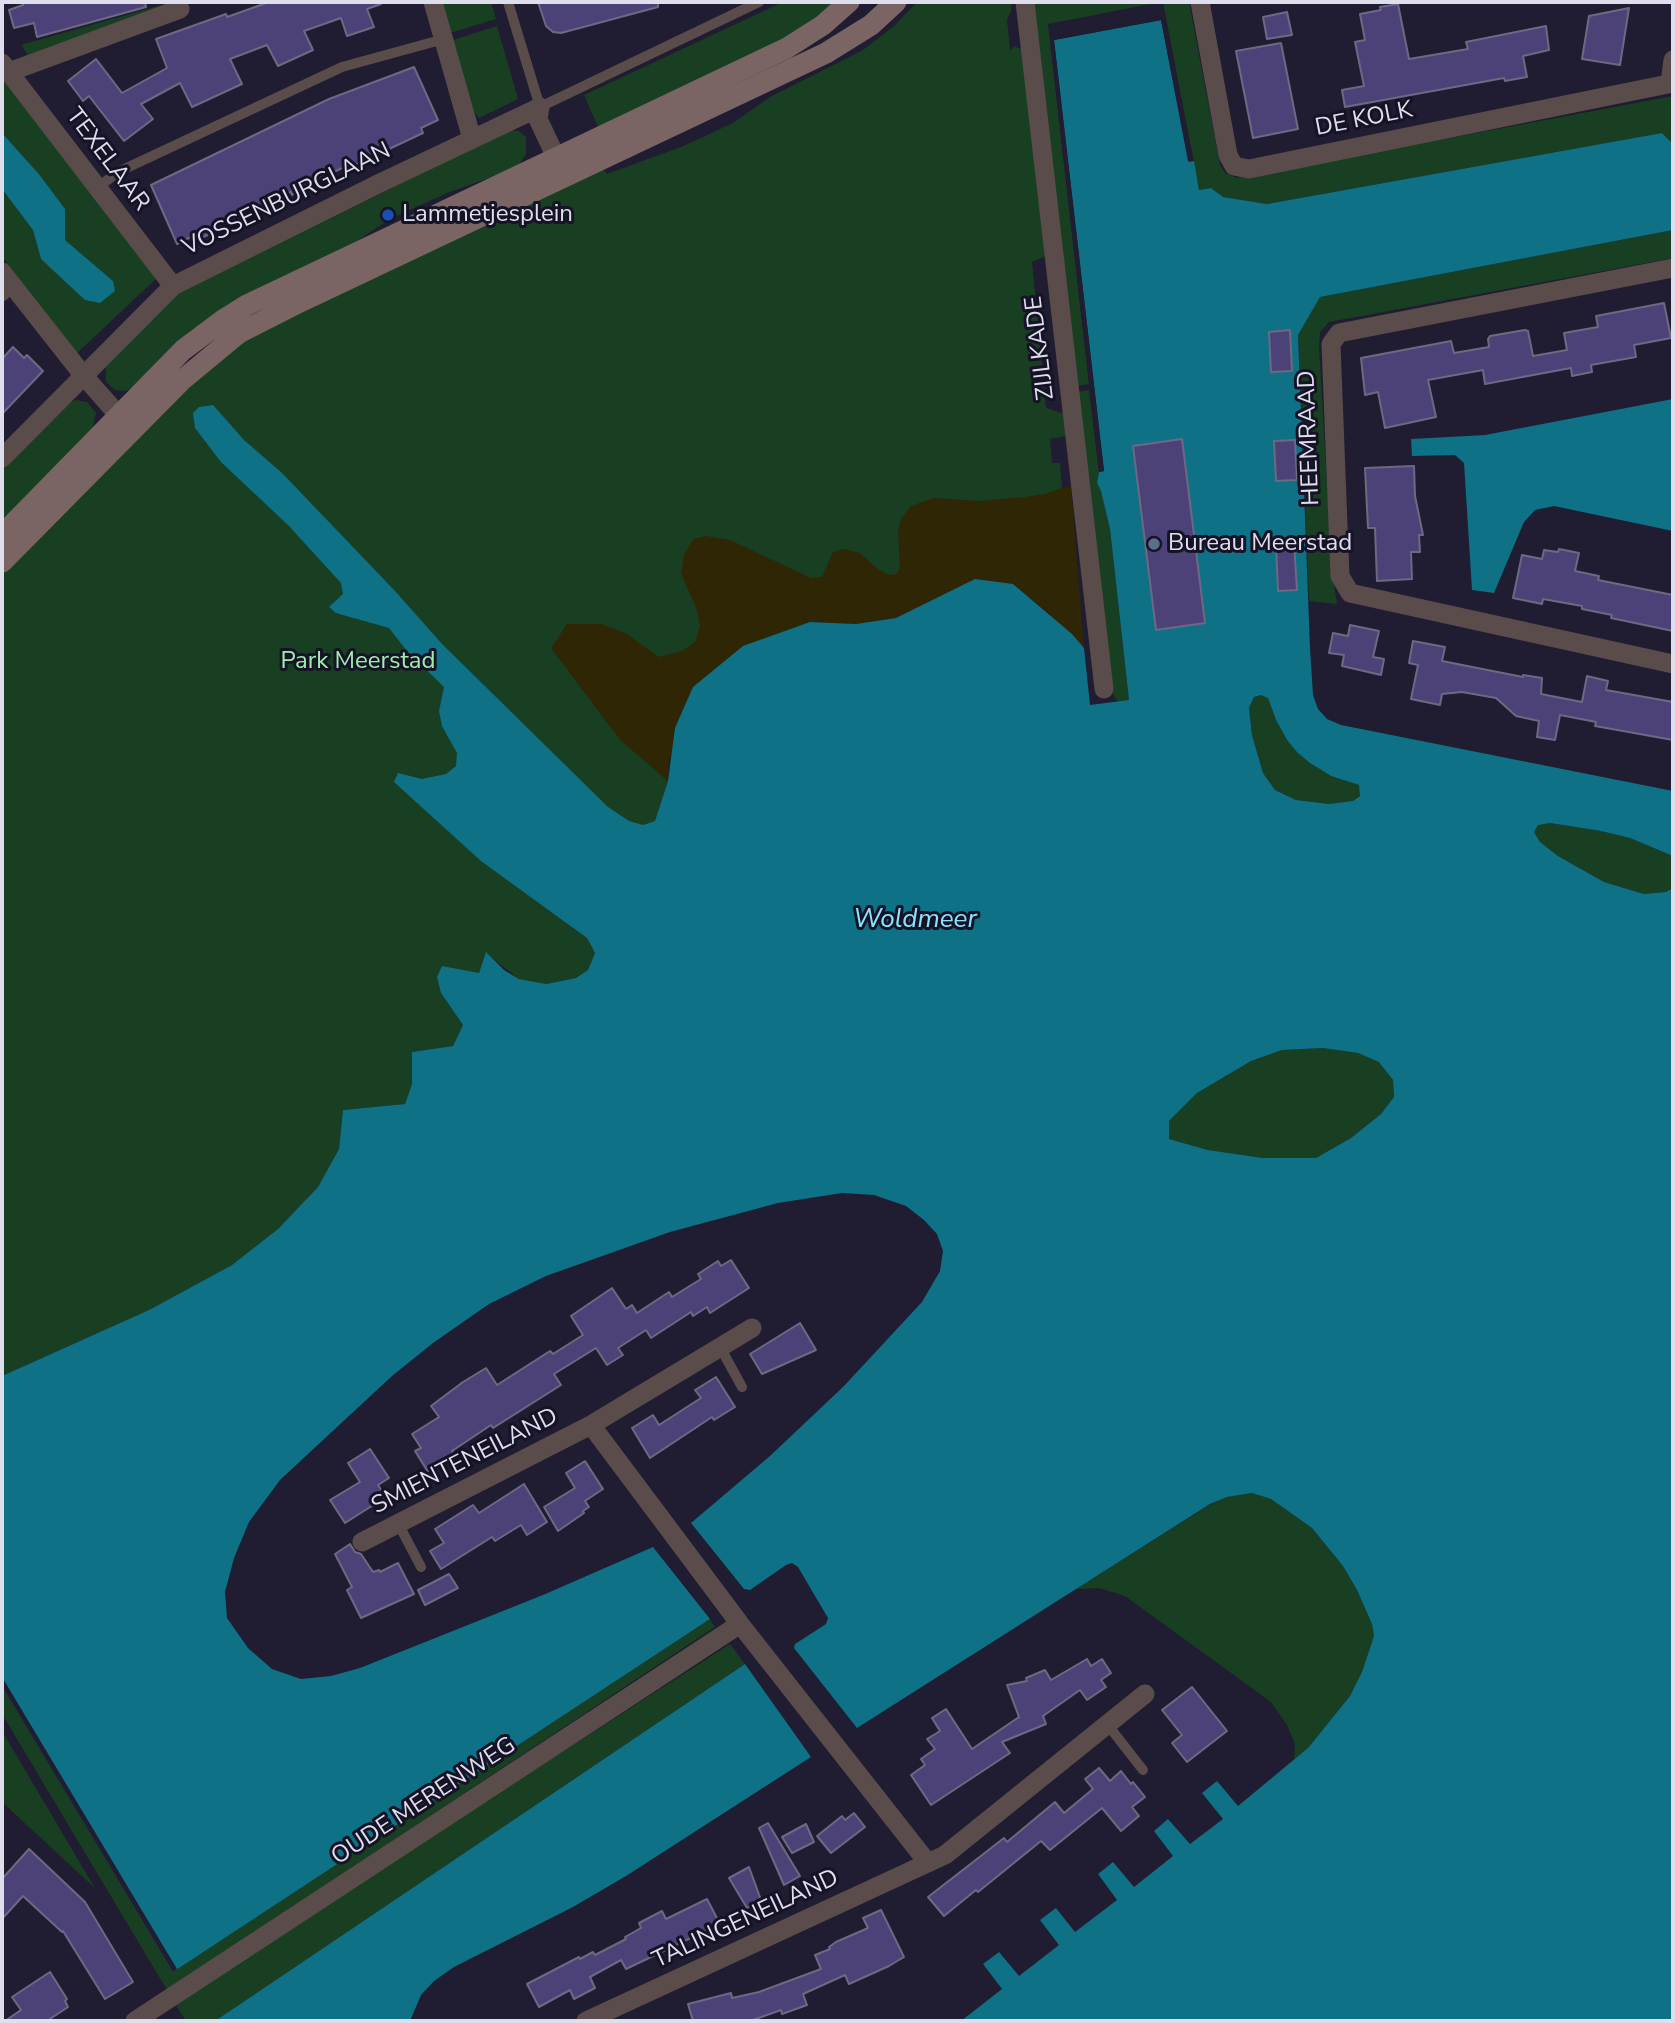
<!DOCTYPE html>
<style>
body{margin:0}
#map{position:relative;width:1675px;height:2023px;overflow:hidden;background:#201c31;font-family:"Nunito Sans",sans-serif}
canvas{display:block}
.frame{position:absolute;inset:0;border:4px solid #dfdeec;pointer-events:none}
</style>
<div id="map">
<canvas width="1675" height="2023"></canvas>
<div class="frame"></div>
</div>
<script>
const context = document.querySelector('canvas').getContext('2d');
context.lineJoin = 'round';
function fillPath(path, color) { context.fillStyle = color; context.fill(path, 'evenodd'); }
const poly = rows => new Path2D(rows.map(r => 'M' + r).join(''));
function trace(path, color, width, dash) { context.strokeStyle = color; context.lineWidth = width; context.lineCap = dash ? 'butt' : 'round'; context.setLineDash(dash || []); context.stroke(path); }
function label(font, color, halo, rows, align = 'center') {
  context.font = font + ' "Nunito Sans",sans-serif'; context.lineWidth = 6; context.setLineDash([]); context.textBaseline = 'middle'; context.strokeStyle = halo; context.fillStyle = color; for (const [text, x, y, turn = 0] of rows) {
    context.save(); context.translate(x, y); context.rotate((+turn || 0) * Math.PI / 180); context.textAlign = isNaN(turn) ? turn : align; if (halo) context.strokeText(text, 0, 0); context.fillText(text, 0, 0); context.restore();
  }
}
const green = poly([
 [165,2,189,2,30,58,21,45,165,4],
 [442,2,491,2,496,19,450,33],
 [783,2,836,2,799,31,599,129,584,95],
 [917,2,1011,2,1011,11,1007,20,1010,50,1015,46,1022,50,1046,256,1032,262,1046,408,1065,414,1067,436,1050,439,1052,463,1060,463,1062,488,1055,491,999,552,697,651,652,767,668,781,655,821,643,825,565,922,587,938,595,953,588,970,576,978,545,984,519,979,486,953,479,973,441,993,463,1025,453,1046,412,1052,412,1084,405,1104,343,1110,339,1149,318,1187,278,1229,232,1265,149,1310,2,1376,2,574,191,382,232,347,280,322,602,167,607,174,681,147,733,123,770,97,863,50,893,27],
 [1034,2,1161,2,1048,24,1089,384,1077,386],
 [1163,2,1189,2,1220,165,1225,173,1237,178,1673,96,1673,144,1662,133,1267,204,1223,197,1211,188,1199,190],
 [497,26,518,99,479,118,473,111,453,40],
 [2,70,159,276,76,354,2,257,2,189,33,230,41,259,113,281,65,240,38,173,2,133],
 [509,130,519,131,526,137,526,154,517,168,447,193,390,219,136,387,125,391,115,390,106,382,106,364,178,294],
 [1673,230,1673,258,1329,322,1320,332,1319,346,1332,572,1337,604,1309,601,1298,334,1320,297],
 [1089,390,1099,472,1097,483,1101,491,1110,529,1129,700,1118,702,1113,694,1078,392],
 [76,400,87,402,96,413,92,431,2,524,2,469,66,404],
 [1261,695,1268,697,1276,720,1287,740,1310,763,1331,776,1360,785,1360,796,1353,801,1329,804,1296,800,1275,790,1263,773,1252,735,1249,708,1254,697],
 [1550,823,1601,831,1630,838,1673,856,1673,888,1666,892,1644,894,1604,882,1558,856,1540,842,1534,832,1538,824],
 [1323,1048,1358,1053,1380,1062,1393,1080,1394,1097,1381,1114,1351,1138,1316,1158,1263,1158,1208,1150,1169,1139,1169,1121,1197,1093,1251,1061,1282,1050],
 [1252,1493,1271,1499,1312,1528,1343,1566,1357,1590,1372,1624,1374,1636,1362,1673,1350,1696,1308,1748,1294,1760,1295,1744,1287,1725,1271,1702,1125,1596,1099,1588,1076,1589,1211,1504,1227,1497],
 [710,1619,715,1627,167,1990,2,1714,2,1686,173,1972],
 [730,1644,745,1664,215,2021,186,2021,177,2007,177,2004,246,1956],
 [2,1731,96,1890,97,1890,2,1802]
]);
const sand = poly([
 [1071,485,1084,648,1045,610,1013,584,933,601,896,618,856,624,810,622,669,758,668,781,620,740,551,648,567,624,602,624,627,634,659,657,682,651,695,642,700,626,697,610,681,573,684,555,693,539,706,536,730,540,811,578,822,577,833,552,843,549,860,553,879,570,889,575,897,574,900,567,898,532,901,519,911,506,934,498,980,501,1024,497,1045,494]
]);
const water = poly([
 [1161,20,1188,161,1194,161,1199,190,1211,188,1223,197,1267,204,1662,133,1673,144,1673,230,1320,297,1298,335,1310,648,1313,695,1318,709,1327,719,1341,725,1673,791,1673,856,1630,838,1601,831,1550,823,1538,825,1534,832,1540,842,1558,856,1604,882,1644,894,1666,892,1673,888,1673,2021,961,2021,1002,1989,983,1964,999,1952,1019,1976,1059,1945,1040,1920,1056,1908,1075,1932,1117,1900,1098,1874,1113,1862,1134,1887,1173,1856,1154,1831,1168,1819,1190,1844,1223,1819,1202,1793,1217,1781,1238,1806,1308,1748,1350,1696,1362,1672,1374,1636,1372,1624,1357,1590,1343,1566,1312,1528,1271,1499,1252,1493,1227,1497,1210,1504,857,1728,794,1648,795,1644,826,1624,828,1618,798,1567,792,1563,786,1565,750,1590,744,1589,691,1523,770,1456,844,1386,922,1302,940,1271,943,1251,937,1234,924,1220,906,1206,874,1195,842,1193,778,1203,670,1232,546,1276,489,1304,433,1343,392,1376,280,1480,249,1522,234,1558,225,1592,227,1618,248,1648,272,1669,301,1679,331,1676,360,1668,543,1595,653,1547,710,1619,173,1972,2,1686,2,1376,149,1310,232,1265,278,1229,318,1187,339,1149,343,1110,405,1104,412,1084,412,1052,453,1046,463,1025,441,993,437,977,442,966,479,973,486,952,504,970,519,979,546,984,576,978,588,970,595,953,587,938,481,861,394,782,398,773,422,779,446,774,456,766,457,753,442,726,439,711,444,687,407,651,389,628,336,613,329,607,343,594,341,583,289,526,221,462,195,428,193,413,199,407,213,405,244,440,282,473,396,592,442,644,608,807,629,821,643,825,655,821,668,781,675,728,693,687,743,646,810,622,856,624,896,618,975,579,1013,584,1072,634,1084,648,1090,705,1129,700,1110,529,1101,491,1097,483,1099,472,1104,471,1054,40],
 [1261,695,1268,698,1276,720,1287,740,1297,752,1310,763,1331,776,1359,785,1360,796,1353,801,1329,804,1296,800,1275,790,1263,773,1252,735,1249,708,1254,697],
 [1323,1048,1358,1053,1379,1062,1393,1080,1394,1097,1381,1114,1351,1138,1316,1158,1263,1158,1208,1150,1169,1139,1169,1121,1197,1093,1251,1061,1282,1050],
 [2,133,38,173,65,209,65,240,113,281,115,291,100,303,85,300,41,259,33,230,2,189],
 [1673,399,1673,531,1554,506,1535,510,1524,522,1494,593,1472,590,1464,463,1455,455,1412,456,1411,439,1485,435],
 [745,1664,811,1757,626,1876,573,1907,454,1967,434,1981,421,1995,410,2021,215,2021]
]);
const pier = poly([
 [1161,17,1164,19,1194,161,1189,162,1161,20,1054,40,1104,471,1099,472,1050,39,1053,36],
 [2,1677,177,1969,173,1972,2,1686]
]);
const building = poly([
 [23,2,145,2,146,7,37,37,34,23,14,28,9,10,23,5,23,2],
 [269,2,381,2,381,4,367,9,374,27,347,36,341,18,304,31,313,50,278,66,267,45,230,59,242,84,192,107,180,83,141,104,153,119,124,141,89,96,83,101,68,81,96,59,122,93,167,68,156,39,226,14,227,17,269,2],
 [538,2,658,2,658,7,561,33,553,32,546,26,538,2],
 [1398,4,1409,59,1468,49,1466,42,1546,26,1549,50,1523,56,1527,77,1505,81,1504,78,1345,107,1342,90,1364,86,1355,42,1365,40,1360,14,1381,10,1380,7,1398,4],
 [1629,8,1620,65,1582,59,1589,16,1629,8],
 [1287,12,1292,35,1267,39,1263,17,1287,12],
 [1281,43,1298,129,1253,138,1236,51,1281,43],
 [414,67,438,120,421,128,423,133,353,166,352,163,326,176,292,195,291,192,248,212,250,215,197,240,195,235,177,244,151,185,329,99,414,67],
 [1664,303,1671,338,1634,345,1636,357,1591,365,1592,372,1572,376,1571,368,1485,384,1483,370,1428,380,1436,417,1385,428,1378,392,1365,395,1361,358,1451,341,1454,353,1489,347,1488,339,1490,336,1525,330,1528,331,1533,356,1567,350,1564,333,1598,327,1596,316,1664,303],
 [1290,330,1292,371,1271,372,1269,332,1290,330],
 [13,347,24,358,27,355,43,371,2,414,2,359,13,347],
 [1182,439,1205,623,1156,630,1133,446,1182,439],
 [1295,440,1297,480,1276,481,1274,441,1295,440],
 [1414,466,1415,496,1423,535,1419,535,1420,552,1411,552,1412,579,1377,581,1375,528,1368,528,1365,468,1414,466],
 [1294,543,1297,590,1278,591,1276,544,1294,543],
 [1559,549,1579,553,1575,571,1599,576,1598,580,1673,595,1673,631,1611,618,1612,615,1582,609,1582,606,1543,599,1542,604,1513,598,1522,555,1542,559,1544,550,1558,552,1559,549],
 [1350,625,1379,631,1373,657,1384,659,1381,675,1342,666,1344,655,1329,653,1333,633,1348,636,1350,625],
 [1413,641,1445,647,1442,661,1523,677,1523,675,1542,678,1541,694,1582,702,1587,676,1608,681,1606,690,1673,702,1673,740,1595,726,1596,722,1560,715,1555,740,1537,737,1539,721,1516,716,1496,698,1462,692,1442,694,1440,705,1411,699,1418,665,1409,663,1413,641],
 [731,1260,749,1288,710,1313,707,1307,693,1316,691,1312,651,1338,646,1330,618,1348,623,1355,607,1365,596,1348,554,1374,561,1385,493,1428,491,1425,452,1451,455,1455,428,1472,415,1451,421,1448,412,1434,439,1417,431,1406,463,1382,486,1368,497,1385,550,1351,553,1354,583,1335,571,1316,612,1288,626,1309,632,1305,637,1313,669,1292,672,1297,701,1279,698,1274,718,1261,721,1266,731,1260],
 [800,1323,816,1350,762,1374,750,1354,800,1323],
 [716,1377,735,1407,714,1420,712,1417,650,1458,632,1428,653,1415,659,1425,701,1398,695,1390,716,1377],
 [370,1449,389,1478,378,1485,386,1497,345,1523,330,1500,360,1482,348,1463,370,1449],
 [585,1461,603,1489,585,1501,589,1507,583,1511,584,1513,558,1531,544,1507,575,1488,566,1473,585,1461],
 [524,1484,547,1522,527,1535,521,1525,495,1541,492,1537,441,1569,430,1551,444,1543,435,1529,473,1505,479,1513,524,1484],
 [350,1544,355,1552,361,1554,373,1572,379,1570,380,1572,398,1563,414,1594,361,1618,347,1590,352,1587,335,1554,350,1544],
 [449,1574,458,1588,425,1605,418,1590,449,1574],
 [1087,1659,1091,1666,1102,1659,1111,1673,1101,1680,1106,1687,1087,1700,1080,1690,1043,1716,1046,1724,1002,1742,1010,1753,931,1805,911,1775,925,1765,921,1759,935,1749,927,1739,940,1731,932,1718,946,1709,972,1749,1019,1717,1007,1685,1027,1681,1026,1678,1045,1670,1051,1680,1087,1659],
 [1192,1687,1227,1731,1187,1762,1172,1743,1182,1735,1162,1710,1192,1687],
 [1099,1768,1110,1781,1121,1771,1131,1784,1133,1782,1145,1797,1132,1807,1139,1816,1121,1831,1102,1808,1050,1850,1041,1841,978,1892,976,1890,944,1916,928,1897,1004,1838,1007,1842,1055,1802,1064,1813,1093,1789,1085,1779,1099,1768],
 [854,1813,865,1827,831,1853,817,1836,842,1816,845,1820,854,1813],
 [768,1823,800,1876,784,1885,759,1828,768,1823],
 [806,1824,814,1842,792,1853,782,1837,806,1824],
 [29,1849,85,1902,133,1982,105,1999,63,1931,62,1932,23,1896,2,1919,2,1879,29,1849],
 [749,1867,761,1900,747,1908,729,1878,749,1867],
 [707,1899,720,1924,626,1969,621,1960,590,1977,595,1988,574,1999,570,1990,539,2007,527,1984,579,1957,580,1959,593,1952,595,1955,626,1939,625,1937,641,1928,639,1923,662,1911,666,1919,707,1899],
 [881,1910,904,1957,889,1966,849,1984,845,1975,803,1994,807,2005,782,2014,781,2010,750,2021,693,2021,688,2004,731,1993,732,1998,759,1992,821,1969,815,1955,830,1949,829,1947,836,1942,868,1928,863,1918,881,1910],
 [50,1972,67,1999,65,2001,68,2007,47,2021,5,2021,21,2010,12,1997,50,1972]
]);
const lane = poly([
 [508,2,540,107,759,2],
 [97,188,118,172,342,67,444,39],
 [2,297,13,288],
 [720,1347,742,1387],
 [399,1525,421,1567],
 [1107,1724,1143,1770]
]);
const street = poly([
 [433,2,472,139],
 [1025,2,1104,689],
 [1200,2,1228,155,1234,166,1249,169,1673,83],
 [2,63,173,286],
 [9,72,180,9],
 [1670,83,1673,60],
 [1673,268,1339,333,1331,344,1340,576,1350,593,1673,664],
 [2,272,83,375,128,426],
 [2,458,173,286,378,184,540,107,538,119,562,170],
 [591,1425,740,1624,928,1863],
 [362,1542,591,1425,752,1328],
 [135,2021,740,1624],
 [586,2021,945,1855,1145,1694]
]);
const secondary = poly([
 [2,535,183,350,223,320,247,305,787,48,823,25,849,2],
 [2,562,181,381,239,333,300,302,826,53,871,25,896,2]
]);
const markers = [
 [388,215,7,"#1a4fb4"],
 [1154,544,7,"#5c6f8a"]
];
const streetNames = [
 ["DE KOLK",1364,120,-11],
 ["TEXELAAR",107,160,53],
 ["VOSSENBURGLAAN",287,200,-26],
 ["ZIJLKADE",1041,348,-97],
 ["HEEMRAAD",1310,438,-92],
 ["SMIENTENEILAND",465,1462,-27],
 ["OUDE MERENWEG",424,1802,-33],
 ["TALINGENEILAND",746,1920,-25]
];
const poiNames = [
 ["Lammetjesplein",402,215],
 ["Bureau Meerstad",1168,544]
];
const parkNames = [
 ["Park Meerstad",358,662]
];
const waterNames = [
 ["Woldmeer",915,921]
];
fillPath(green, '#193f22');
fillPath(sand, '#2e2605');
fillPath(water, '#0e7186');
fillPath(pier, '#201c31');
fillPath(building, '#4d4277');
trace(building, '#6d6983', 2);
trace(lane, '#594c4b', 10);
trace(street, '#594c4b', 19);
trace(secondary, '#7a6564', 21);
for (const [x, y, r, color] of markers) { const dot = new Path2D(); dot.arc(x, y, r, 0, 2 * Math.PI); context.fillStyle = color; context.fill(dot); trace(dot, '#171327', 2.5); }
label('24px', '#dfdeec', '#171327', streetNames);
label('24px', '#dfdeec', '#171327', poiNames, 'left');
label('24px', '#9fedac', '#171327', parkNames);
label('italic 26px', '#89e4fe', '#171327', waterNames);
</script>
